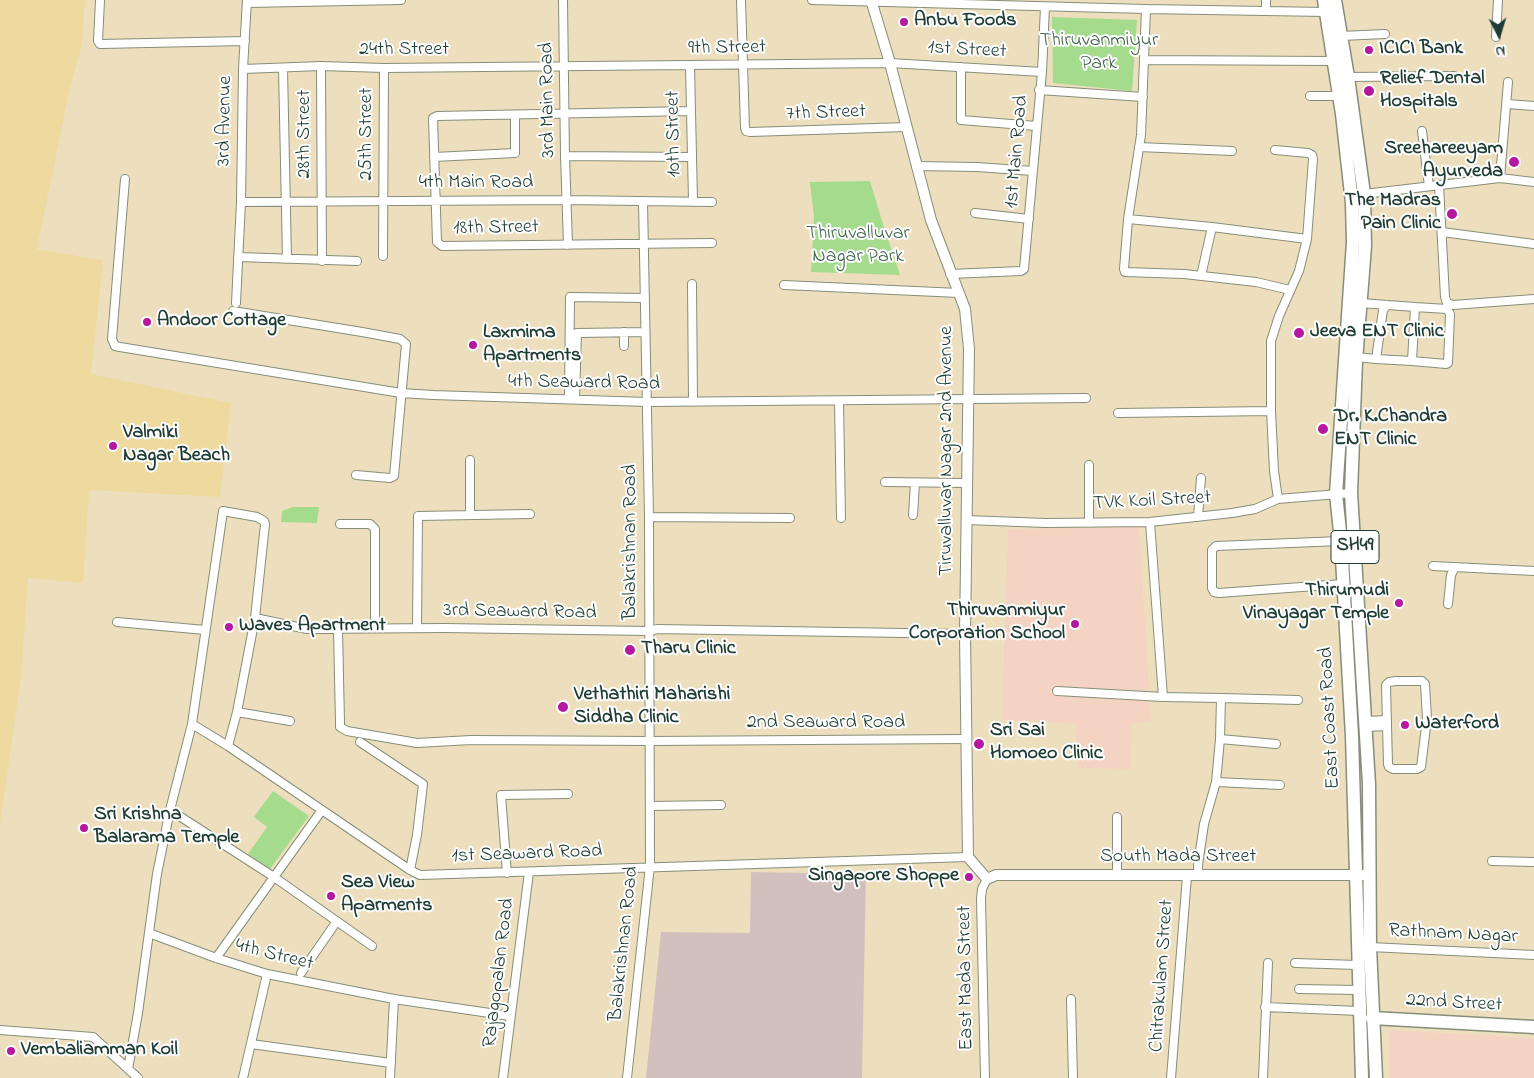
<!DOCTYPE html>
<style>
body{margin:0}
#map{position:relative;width:1534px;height:1078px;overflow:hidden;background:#eddfbe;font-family:"Indie Flower",sans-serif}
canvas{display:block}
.north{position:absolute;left:1474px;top:10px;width:50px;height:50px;-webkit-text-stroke:4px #fff;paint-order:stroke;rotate:175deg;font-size:14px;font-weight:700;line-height:20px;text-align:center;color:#1f3d34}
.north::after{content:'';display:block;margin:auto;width:18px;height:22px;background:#1f3d34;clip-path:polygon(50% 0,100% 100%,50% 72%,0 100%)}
</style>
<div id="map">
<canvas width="1534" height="1078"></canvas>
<div class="north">N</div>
</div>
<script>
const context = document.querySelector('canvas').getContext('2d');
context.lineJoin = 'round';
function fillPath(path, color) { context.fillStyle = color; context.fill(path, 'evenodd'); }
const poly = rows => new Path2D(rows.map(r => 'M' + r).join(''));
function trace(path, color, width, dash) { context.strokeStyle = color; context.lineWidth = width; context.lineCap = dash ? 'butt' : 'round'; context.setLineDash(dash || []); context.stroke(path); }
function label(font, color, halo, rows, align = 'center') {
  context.font = font + ' "Indie Flower",sans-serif'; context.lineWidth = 4; context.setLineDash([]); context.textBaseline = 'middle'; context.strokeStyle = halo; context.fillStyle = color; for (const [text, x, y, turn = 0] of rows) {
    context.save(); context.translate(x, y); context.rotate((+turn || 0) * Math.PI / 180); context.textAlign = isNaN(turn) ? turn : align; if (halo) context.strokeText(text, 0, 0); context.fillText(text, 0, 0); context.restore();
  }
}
const built = poly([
 [1139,527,1151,721,1132,724,1131,769,1077,768,1076,724,1002,720,1008,529],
 [1389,1030,1534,1038,1534,1078,1389,1078]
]);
const industrial = poly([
 [751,872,866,874,862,1078,646,1078,661,932,750,933]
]);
const green = poly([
 [1052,17,1137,20,1132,91,1053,83],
 [870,181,882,221,900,275,811,272,814,217,810,182],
 [293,507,319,507,317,523,281,522,282,511],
 [273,791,309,816,270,869,248,854,267,827,254,817]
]);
const sand = poly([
 [0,0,85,0,82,45,69,92,37,249,103,260,91,374,231,403,220,497,89,490,83,583,28,578,21,677,0,824]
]);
const minor = poly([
 [100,0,98,41,100,44,245,41],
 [563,0,565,156,568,245],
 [741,0,745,128,746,131,750,132,907,127],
 [812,0,1146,9,1325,12,1330,10],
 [1266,0,1266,11],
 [247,3,401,0],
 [1146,9,1141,135,1128,219,1124,269,1125,272,1184,274,1256,282,1290,290],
 [1341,36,1385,34],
 [1496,37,1498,0],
 [1144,60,1333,61],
 [321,66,322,261],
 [690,66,693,201],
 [961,67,961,120,1036,126],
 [283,68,287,259],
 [243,69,321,66,384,68,890,63,1042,72],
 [1348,77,1454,76],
 [1039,90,1143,97],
 [1310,96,1339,96],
 [1507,104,1534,106],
 [691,111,437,116,433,118,437,242,442,246,712,243],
 [1422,131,1429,186],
 [1139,147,1232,151],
 [1275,150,1308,153,1312,155,1313,159,1307,239,1299,271,1279,316,1271,341,1271,411,1274,471,1278,499],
 [565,156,692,157],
 [434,157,515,153,515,115],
 [916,166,977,167,1033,171],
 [1500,178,1508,82],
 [125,179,112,339,115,346,120,347,401,393,433,395,647,402,1086,398],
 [1439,185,1445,297,1447,303,1453,305,1534,299],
 [1364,194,1500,178,1534,182],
 [241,202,567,200,712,202],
 [975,213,1029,219],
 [1128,219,1212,227,1307,239],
 [1442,232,1534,244],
 [383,256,384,68],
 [238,257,357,261],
 [950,274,1021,271,1024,269,1042,72,1045,7],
 [1201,276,1212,227],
 [692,284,693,401],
 [784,285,959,293],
 [236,303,241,202,243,69,247,0],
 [1360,303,1415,307],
 [233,311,362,332,400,339,406,344,394,476,390,478,356,475],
 [624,332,624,346],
 [1356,357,1376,359,1383,310,1387,305],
 [1376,359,1412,361,1446,364,1448,363,1450,314,1447,309,1415,307,1412,361],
 [569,399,570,297,645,298],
 [575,399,577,333,645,332],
 [839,401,841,518],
 [1118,413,1271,411],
 [1089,465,1089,523],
 [885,482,967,483],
 [470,514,470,460],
 [913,515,915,483],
 [649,517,790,518],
 [1198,517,1201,478],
 [966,520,1046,523,1150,522,1232,513,1255,509,1278,499,1351,493],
 [1150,522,1163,697],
 [340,524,370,524,375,529,375,628],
 [1341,541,1216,546,1212,550,1212,588,1214,592,1219,593,1343,584],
 [1433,566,1534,571],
 [1448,604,1451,575,1455,567],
 [255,618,307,629,443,628,649,631,657,629,965,634],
 [117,622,205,630],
 [417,628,418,516,530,514],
 [338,629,340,723,340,727,347,731,417,743,471,740,650,741,966,739],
 [1396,681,1422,681,1425,684,1427,719,1421,767,1417,769,1393,769,1389,767,1388,764,1386,685,1389,682,1396,681],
 [1057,691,1163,697,1221,698,1220,739,1216,782,1204,824,1198,865,1198,875],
 [1221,698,1298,700],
 [237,712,290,721],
 [1366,721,1387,720],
 [192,724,228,746,410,870,420,875,968,857],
 [1366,727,1387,726],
 [1220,739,1276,744],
 [360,742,423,784,417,835,410,870],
 [1216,782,1280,785],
 [650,806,721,805],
 [170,810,274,877,372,946],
 [1492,861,1534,862],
 [507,873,501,795,568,794],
 [1117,875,1117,817],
 [149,933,216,958,267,974,394,999,510,1016],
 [1370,947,1534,955],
 [216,958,322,810],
 [1295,963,1357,965],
 [301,973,337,921],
 [1299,989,1358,990],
 [1071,999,1073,1078],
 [1265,1007,1359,1011],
 [0,1030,93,1037,138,1078],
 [251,1044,391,1063],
 [128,1069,138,1013,157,874,170,810,192,724,223,511,257,517,264,521,265,524,255,618,237,712,228,746],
 [243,1078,267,974],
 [390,1078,394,999],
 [503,1078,529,872],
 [627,1078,650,866,649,517,643,201],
 [985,1078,981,899,982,889,987,879],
 [1171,1078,1187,876],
 [1263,1078,1268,963]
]);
const tertiary = poly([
 [871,0,890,63,931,220,965,309,969,349,965,634,968,857,987,879,996,875,1370,875]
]);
const primary = poly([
 [1324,0,1342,114,1352,203,1353,242,1336,494,1341,541,1352,736,1362,1078],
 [1335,0,1348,77,1364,194,1365,246,1356,361,1351,493,1369,784,1370,947,1376,1078],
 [1372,1018,1534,1027]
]);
const markers = [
 [904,22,5,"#b5179e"],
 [1369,50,5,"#b5179e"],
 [1369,91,6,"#b5179e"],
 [1514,162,6,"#b5179e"],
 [1452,214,6,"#b5179e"],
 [147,322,5,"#b5179e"],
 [1299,333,6,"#b5179e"],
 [473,345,5,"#b5179e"],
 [1323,429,6,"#b5179e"],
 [113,446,5,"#b5179e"],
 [1399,603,5,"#b5179e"],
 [1075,624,5,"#b5179e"],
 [229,627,5,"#b5179e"],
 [630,650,6,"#b5179e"],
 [563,707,6,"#b5179e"],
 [1405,725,5,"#b5179e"],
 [979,744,6,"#b5179e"],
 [84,828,5,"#b5179e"],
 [969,877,5,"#b5179e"],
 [331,896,5,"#b5179e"],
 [11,1051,5,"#b5179e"]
];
const shields = [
 [1355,547,48]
];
const shieldNames = [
 ["SH49",1355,547]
];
const poiNames = [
 ["Anbu Foods",914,22],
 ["ICICI Bank",1379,50],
 ["Relief Dental",1380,80],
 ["Hospitals",1380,103],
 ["Sreehareeyam",1503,150,"right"],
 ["Ayurveda",1503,173,"right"],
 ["The Madras",1441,202,"right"],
 ["Pain Clinic",1441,225,"right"],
 ["Andoor Cottage",157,322],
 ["Jeeva ENT Clinic",1310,333],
 ["Laxmima",483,334],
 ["Apartments",483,357],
 ["Dr. K.Chandra",1334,418],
 ["ENT Clinic",1334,441],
 ["Valmiki",123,434],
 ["Nagar Beach",123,457],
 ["Thirumudi",1389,592,"right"],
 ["Vinayagar Temple",1389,615,"right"],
 ["Thiruvanmiyur",1065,612,"right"],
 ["Corporation School",1065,635,"right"],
 ["Waves Apartment",239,627],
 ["Tharu Clinic",641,650],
 ["Vethathiri Maharishi",574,696],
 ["Siddha Clinic",574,719],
 ["Waterford",1415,725],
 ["Sri Sai",990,732],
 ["Homoeo Clinic",990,755],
 ["Sri Krishna",94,816],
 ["Balarama Temple",94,839],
 ["Singapore Shoppe",959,877,"right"],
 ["Sea View",341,884],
 ["Aparments",341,907],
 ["Vembaliamman Koil",21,1051]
];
const parkNames = [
 ["Thiruvanmiyur",1099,42],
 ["Park",1099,65],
 ["Thiruvalluvar",858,235],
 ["Nagar Park",858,258]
];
const streetNames = [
 ["9th Street",727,49,-1],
 ["24th Street",404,51],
 ["1st Street",967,51,3],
 ["3rd Main Road",549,100,-91],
 ["7th Street",826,114,-2],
 ["3rd Avenue",226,121,-89],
 ["28th Street",306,134,-90],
 ["25th Street",368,134,-90],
 ["10th Street",675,134,-91],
 ["1st Main Road",1018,152,-85],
 ["4th Main Road",476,184],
 ["18th Street",496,229,-1],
 ["4th Seaward Road",584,384,1],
 ["Tiruvalluvar Nagar 2nd Avenue",948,451,-90],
 ["TVK Koil Street",1152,502,-3],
 ["Balakrishnan Road",632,542,-90],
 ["3rd Seaward Road",520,613,1],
 ["East Coast Road",1331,718,-93],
 ["2nd Seaward Road",826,724],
 ["1st Seaward Road",527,855,-2],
 ["South Mada Street",1178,858],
 ["Rathnam Nagar",1453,935,3],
 ["Balakrishnan Road",625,944,-84],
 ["4th Street",274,956,14],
 ["Rajagopalan Road",500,973,-83],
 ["Chitrakulam Street",1163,976,-86],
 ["East Mada Street",967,978,-91],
 ["22nd Street",1454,1004,3]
];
fillPath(built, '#f5d3c2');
fillPath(industrial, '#d1c0bd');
fillPath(green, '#a4db8c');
fillPath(sand, '#eeda9e');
trace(minor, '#868e79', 10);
trace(tertiary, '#868e79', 12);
trace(primary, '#868e79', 15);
trace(minor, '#fff', 8);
trace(tertiary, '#fff', 10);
trace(primary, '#fff', 12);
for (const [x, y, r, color] of markers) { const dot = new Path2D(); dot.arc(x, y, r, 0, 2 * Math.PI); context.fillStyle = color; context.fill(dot); trace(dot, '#fff', 2); }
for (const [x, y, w] of shields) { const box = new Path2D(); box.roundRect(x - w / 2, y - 16.5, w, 33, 4); context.fillStyle = '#fff'; context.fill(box); trace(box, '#1f3d34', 1); }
label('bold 19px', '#1f3d34', null, shieldNames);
label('bold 20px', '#1f3d34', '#fff', poiNames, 'left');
label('20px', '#40644a', '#fff', parkNames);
label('20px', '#1f3d34', '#fff', streetNames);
</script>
